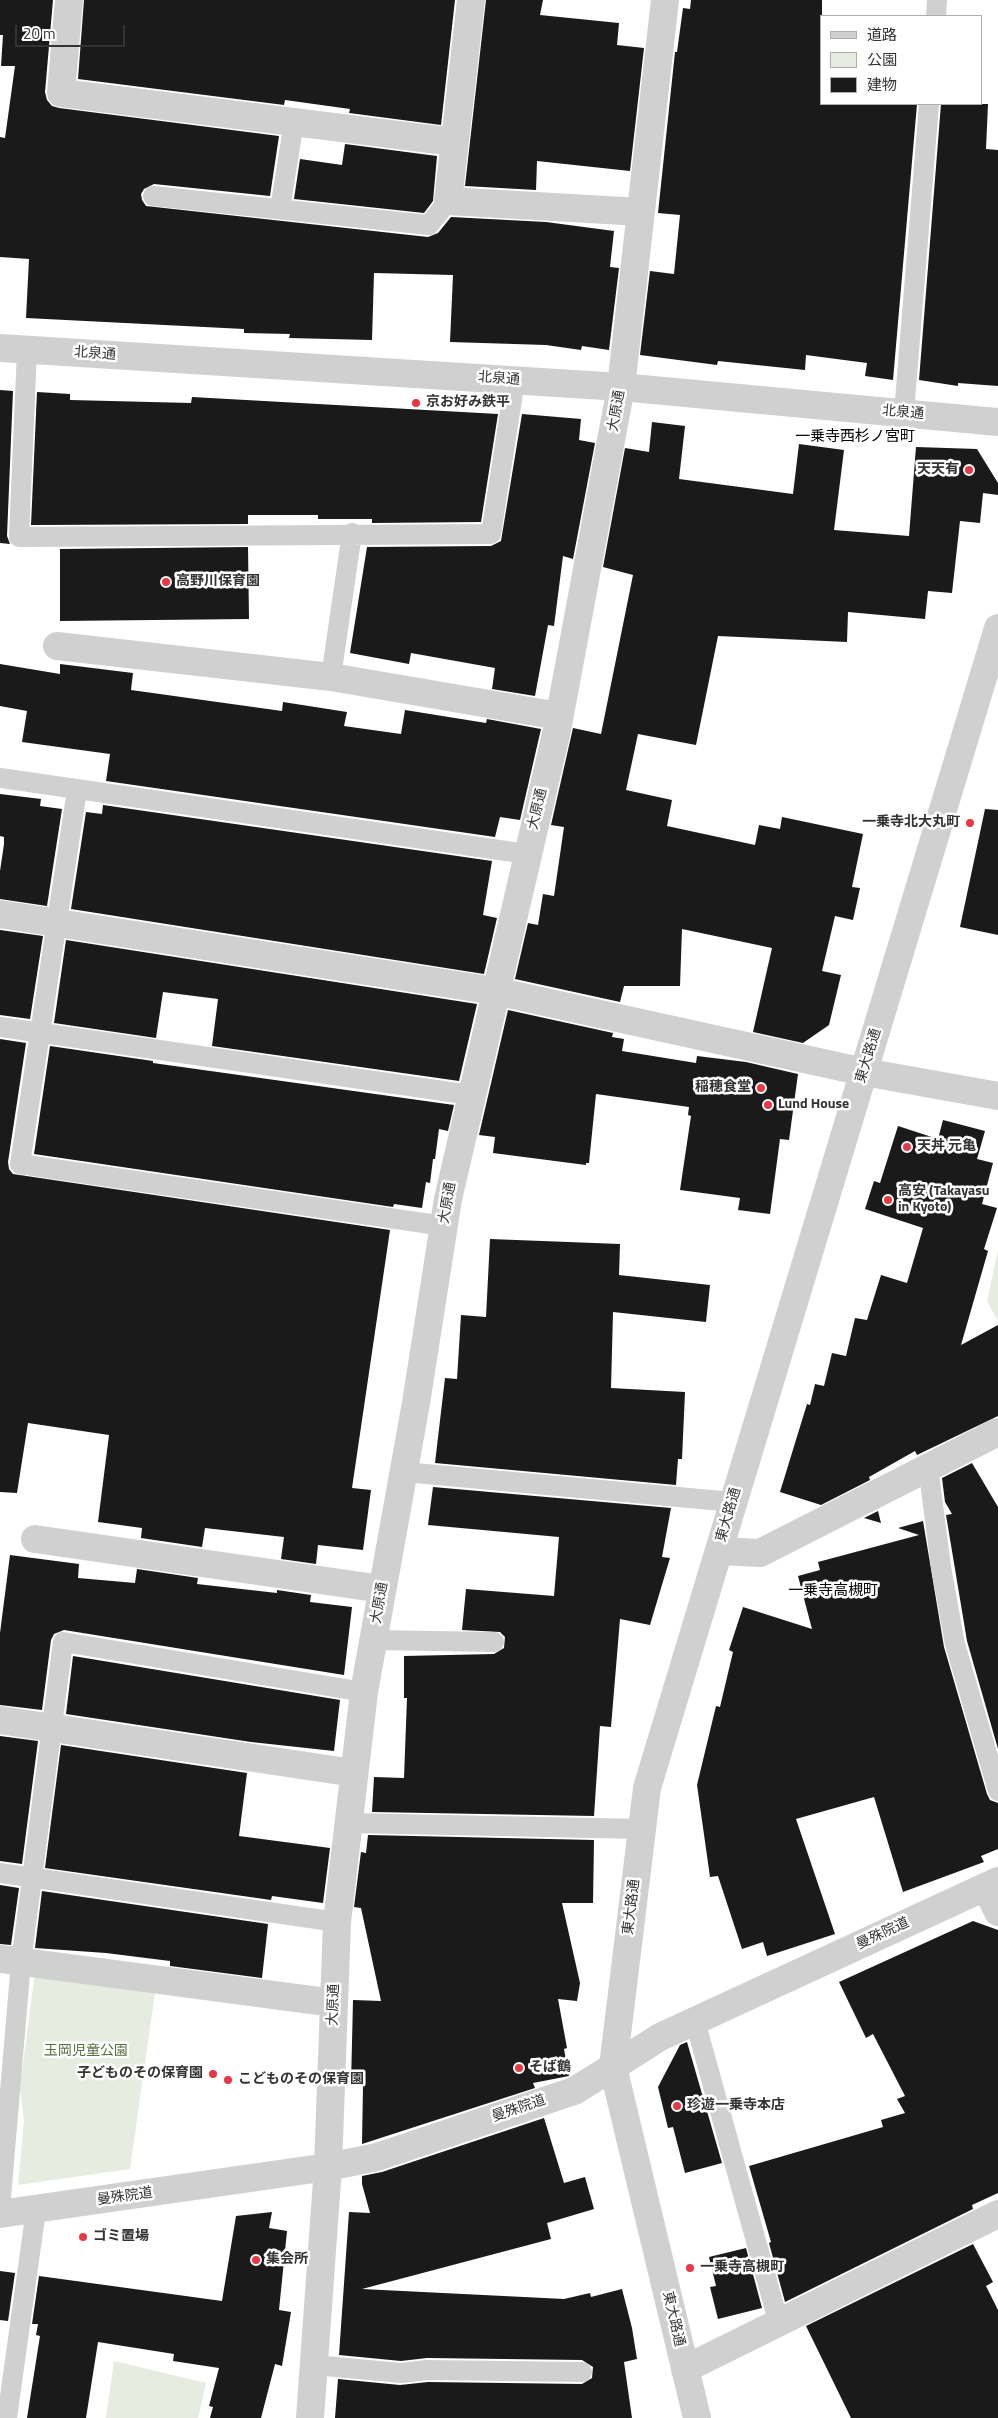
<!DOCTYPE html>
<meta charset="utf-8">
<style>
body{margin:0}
#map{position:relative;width:998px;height:2418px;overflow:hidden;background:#fff;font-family:"Titillium Web","Noto Sans JP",sans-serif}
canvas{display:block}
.legend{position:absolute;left:820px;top:15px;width:162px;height:90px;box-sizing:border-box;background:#fff;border:1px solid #adadad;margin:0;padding:6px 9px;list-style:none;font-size:15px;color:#333}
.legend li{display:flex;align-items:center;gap:10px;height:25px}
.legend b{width:25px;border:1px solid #adadad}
.scale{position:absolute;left:15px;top:25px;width:110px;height:22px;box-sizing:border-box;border:2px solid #333;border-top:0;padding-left:6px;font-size:15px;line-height:18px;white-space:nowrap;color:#333;-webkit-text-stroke:4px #fff;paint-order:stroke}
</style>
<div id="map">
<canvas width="998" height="2418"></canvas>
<ul class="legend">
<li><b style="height:6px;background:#d0d0d0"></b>道路</li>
<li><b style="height:14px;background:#e6ecdf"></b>公園</li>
<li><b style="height:14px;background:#1a1a1a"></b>建物</li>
</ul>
<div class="scale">20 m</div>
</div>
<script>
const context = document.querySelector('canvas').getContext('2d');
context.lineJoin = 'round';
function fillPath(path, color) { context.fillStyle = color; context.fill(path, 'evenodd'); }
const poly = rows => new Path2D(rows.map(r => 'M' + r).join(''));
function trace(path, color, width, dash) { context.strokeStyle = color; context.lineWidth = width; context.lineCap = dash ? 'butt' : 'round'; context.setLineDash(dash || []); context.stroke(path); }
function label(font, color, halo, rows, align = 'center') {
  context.font = font + ' "Titillium Web","Noto Sans JP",sans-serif'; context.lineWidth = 5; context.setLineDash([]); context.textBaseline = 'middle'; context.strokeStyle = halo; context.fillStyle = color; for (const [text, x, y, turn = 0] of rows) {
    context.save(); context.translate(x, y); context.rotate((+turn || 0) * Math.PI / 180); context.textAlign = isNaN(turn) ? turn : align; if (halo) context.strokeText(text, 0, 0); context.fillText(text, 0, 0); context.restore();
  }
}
const green = poly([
 [998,1250,998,1321,987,1301],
 [36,1976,155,1993,130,2169,18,2185,24,2121,20,2088,34,1980],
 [114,2361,206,2383,198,2418,106,2418]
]);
const building = poly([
 [0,0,53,0,45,92,47,100,52,106,59,108,279,136,270,196,154,184,144,189,141,194,142,200,146,206,428,237,438,233,451,217,546,222,614,231,610,267,619,268,609,350,582,346,581,350,546,345,450,342,453,275,374,273,372,340,289,338,290,334,244,333,244,329,26,318,29,259,0,257,0,137,5,138,15,66,1,66,3,35,0,35],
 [84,0,455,0,441,125,349,113,350,109,285,100,284,105,78,79],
 [486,0,543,0,540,15,619,23,617,45,644,48,630,171,537,161,536,190,465,186],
 [691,0,822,0,822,104,917,104,893,380,865,376,867,363,806,355,805,370,718,361,717,365,640,355,650,271,674,274,680,215,658,213,675,52,677,52,683,8,690,9],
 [941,104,988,104,986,149,998,150,998,386,958,383,958,386,919,380],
 [345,144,437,156,433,201,424,213,294,199,300,159,342,165],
 [0,390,13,391,7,536,10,544,0,543],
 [37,392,70,394,70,400,191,403,192,397,498,414,481,522,372,523,372,519,318,519,318,515,248,515,248,524,31,525],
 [522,414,581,419,579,440,595,443,573,559,563,556,554,626,548,625,535,696,492,689,495,668,411,653,409,664,350,653,367,547,491,546,501,541],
 [652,422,685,426,679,479,793,494,799,444,844,450,834,530,909,536,916,447,977,449,998,483,998,495,983,493,980,523,960,521,952,593,928,591,925,619,848,612,847,642,718,636,696,745,638,734,626,790,672,800,667,826,755,845,759,825,780,829,782,817,863,834,852,887,860,888,853,920,835,916,822,971,841,975,829,1025,803,1043,753,1032,772,948,682,929,680,986,624,986,620,1002,515,979,528,923,538,925,543,894,554,896,564,827,551,825,573,728,601,734,633,575,603,567,625,448,649,452],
 [248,547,249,619,60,621,60,549],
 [0,664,60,674,60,664,133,673,131,690,282,711,283,702,347,712,344,726,401,734,405,710,486,723,487,719,541,729,520,820,500,817,495,837,106,781,110,754,22,742,27,711,0,706],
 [0,794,41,799,40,806,62,809,47,906,0,899,0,871,4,844,4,837,0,836],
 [103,805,492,861,483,915,497,918,484,974,71,909,86,812,102,814],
 [985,809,998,810,998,935,960,927],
 [0,930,43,936,30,1019,0,1015],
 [66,940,477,1004,459,1081,212,1046,218,999,163,992,156,1038,54,1023],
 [508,1010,613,1033,612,1037,624,1039,622,1051,696,1063,697,1056,746,1062,798,1074,789,1140,780,1139,770,1214,738,1210,740,1198,680,1190,691,1116,688,1115,689,1107,596,1094,589,1163,586,1163,586,1165,493,1153,495,1137,479,1135],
 [0,1039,26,1043,8,1162,9,1169,13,1174,390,1230,352,1488,371,1490,363,1550,318,1545,316,1564,281,1559,284,1537,205,1528,202,1547,141,1538,142,1528,98,1522,109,1435,28,1423,17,1493,0,1492],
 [50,1046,153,1061,153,1063,454,1105,448,1131,439,1129,435,1159,433,1159,430,1183,426,1182,422,1208,394,1204,393,1207,34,1154],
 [943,1120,985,1131,977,1159,993,1163,982,1204,997,1208,984,1249,988,1251,961,1345,998,1325,998,1416,917,1455,915,1451,869,1477,870,1480,821,1505,780,1492,807,1404,810,1405,815,1384,824,1386,832,1353,846,1356,855,1318,867,1320,881,1275,907,1283,923,1228,865,1209,874,1181,880,1183,898,1126,938,1139],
 [490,1239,620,1244,619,1275,710,1285,706,1322,613,1312,611,1388,685,1392,682,1459,678,1459,676,1485,435,1463,445,1378,457,1379,461,1315,486,1317],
 [972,1463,998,1507,998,1749,967,1641,946,1515,952,1514,945,1502,942,1478],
 [433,1487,671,1508,662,1557,670,1558,650,1625,620,1619,611,1727,600,1726,594,1816,372,1812,374,1777,404,1778,407,1698,404,1698,404,1656,494,1654,504,1648,505,1637,500,1632,462,1630,466,1589,554,1596,559,1537,428,1525],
 [878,1511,881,1523,864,1518],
 [923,1521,944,1647,987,1794,990,1800,998,1803,998,1849,981,1856,984,1862,903,1892,874,1797,796,1819,835,1934,767,1956,763,1942,742,1949,718,1876,710,1877,697,1785,716,1706,720,1707,733,1652,729,1650,743,1607,812,1629,798,1576,820,1570,818,1562,919,1535,898,1528],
 [10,1555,79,1564,78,1578,135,1583,137,1569,198,1578,197,1584,277,1593,277,1590,311,1595,310,1602,352,1607,344,1675,64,1630,54,1634,51,1640,42,1710,0,1705,0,1633],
 [73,1656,340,1700,334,1751,251,1742,66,1714],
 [0,1736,38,1741,22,1864,0,1861],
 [61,1745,247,1773,239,1836,330,1848,323,1903,272,1896,271,1900,45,1868],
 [368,1835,594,1840,593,1903,562,1903,580,1983,577,2001,558,1999,567,2048,564,2049,569,2076,533,2083,535,2088,362,2144,363,2086,351,2085,353,2000,381,2001,361,1908,354,1907,361,1852,366,1853],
 [0,1885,19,1888,11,1945,0,1944],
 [42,1891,268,1924,262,1978,170,1966,170,1961,106,1953,35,1948],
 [973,1921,998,1930,998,2193,972,2205,973,2209,785,2302,769,2243,771,2242,749,2166,883,2127,881,2120,905,2113,897,2099,905,2096,873,2034,866,2038,839,1982],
 [687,2042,722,2163,685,2173,673,2127,668,2128,658,2087,680,2045],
 [544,2118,564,2183,585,2177,594,2209,547,2223,551,2239,362,2289,564,2299,590,2293,591,2297,622,2289,632,2328,637,2359,624,2362,632,2418,335,2418,338,2379,400,2385,428,2382,582,2384,592,2378,593,2367,582,2360,427,2358,401,2361,339,2355,349,2212,370,2213,362,2184,362,2176,382,2172],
 [272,2212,269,2228,287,2231,279,2310,291,2312,282,2366,275,2364,261,2418,210,2418,213,2407,209,2406,219,2368,173,2361,174,2354,98,2342,86,2418,27,2418,40,2336,36,2335,38,2324,32,2324,39,2276,222,2301,236,2216],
 [973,2244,993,2282,986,2286,998,2310,998,2418,851,2418,806,2326],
 [746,2248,762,2308,718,2319,710,2287,716,2286,709,2257],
 [0,2271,15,2273,8,2321,0,2320]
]);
const service = poly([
 [936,16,937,0],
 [153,196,429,225,448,201],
 [280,209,294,122],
 [27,350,19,537,491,534,515,380],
 [904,413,929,104],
 [331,677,352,533],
 [0,778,527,854],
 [77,790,20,1164,444,1226],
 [0,1027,471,1095],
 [928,1466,941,1567,955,1644,998,1791],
 [404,1472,733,1502],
 [373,1640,494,1642],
 [349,1823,641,1829],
 [0,1873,337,1922],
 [695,2021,779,2324],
 [0,2209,21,1962,63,1642,364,1692],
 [314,2365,401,2373,427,2370,582,2372],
 [7,2418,36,2210]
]);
const minor = poly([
 [69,0,61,93,454,142],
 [471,0,448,201,641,212],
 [57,646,331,677,559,716],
 [0,914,495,991,864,1072,998,1096],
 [35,1539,382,1589],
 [719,1551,760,1553,998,1432],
 [0,1720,354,1773],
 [986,1887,998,1912],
 [0,1959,334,2003],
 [328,2167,377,2157,574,2091,613,2067],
 [685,2369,998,2214],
 [310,2418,328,2167,337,1922,364,1692,416,1403,448,1199,557,730,621,387,665,0]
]);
const tertiary = poly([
 [0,348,621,387,998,422],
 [613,2067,660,2037,998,1881],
 [0,2214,328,2167],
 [697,2418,613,2067,647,1788,998,628]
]);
const markers = [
 [416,403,5,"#e63946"],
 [969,470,5,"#e63946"],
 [166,582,5,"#e63946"],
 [970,823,5,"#e63946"],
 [761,1088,5,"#e63946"],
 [768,1105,5,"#e63946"],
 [907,1147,5,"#e63946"],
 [888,1200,5,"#e63946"],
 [519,2068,5,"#e63946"],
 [213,2074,5,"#e63946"],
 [228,2080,5,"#e63946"],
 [677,2106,5,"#e63946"],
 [83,2237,5,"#e63946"],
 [256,2260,5,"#e63946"],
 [690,2268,5,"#e63946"]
];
const streetNames = [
 ["北泉通",95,354,4],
 ["北泉通",499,379,4],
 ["大原通",617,411,-80],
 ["北泉通",903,413,5],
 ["大原通",538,809,-77],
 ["東大路通",869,1056,-73],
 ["大原通",448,1203,-80],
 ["東大路通",729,1515,-74],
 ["大原通",380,1603,-80],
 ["東大路通",632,1907,-83],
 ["曼殊院道",883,1934,-25],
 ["大原通",334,2005,-88],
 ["曼殊院道",519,2109,-19],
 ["曼殊院道",125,2197,-8],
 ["東大路通",673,2319,77]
];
const poiNames = [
 ["京お好み鉄平",426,403],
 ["天天有",959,470,"right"],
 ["高野川保育園",176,582],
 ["一乗寺北大丸町",960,823,"right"],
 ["稲穂食堂",751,1088,"right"],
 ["Lund House",778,1105],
 ["天丼 元亀",917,1147],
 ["高安 (Takayasu",898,1192],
 ["in Kyoto)",898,1208],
 ["そば鶴",529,2068],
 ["子どものその保育園",203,2074,"right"],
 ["こどものその保育園",238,2080],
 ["珍遊一乗寺本店",687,2106],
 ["ゴミ置場",93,2237],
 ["集会所",266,2260],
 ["一乗寺高槻町",700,2268]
];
const parkNames = [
 ["玉岡児童公園",86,2052]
];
const neighbourhoodNames = [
 ["一乗寺西杉ノ宮町",855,437],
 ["一乗寺高槻町",833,1591]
];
fillPath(green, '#e6ecdf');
fillPath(building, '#1a1a1a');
trace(service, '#d0d0d0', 20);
trace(minor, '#d0d0d0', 28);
trace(tertiary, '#d0d0d0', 28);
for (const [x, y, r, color] of markers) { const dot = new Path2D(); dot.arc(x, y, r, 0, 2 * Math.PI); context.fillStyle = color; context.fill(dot); trace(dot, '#fff', 2); }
label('14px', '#333', '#fff', streetNames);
label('bold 14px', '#333', '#fff', poiNames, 'left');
label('14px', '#56703f', '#fff', parkNames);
label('15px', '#000', '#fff', neighbourhoodNames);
</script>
